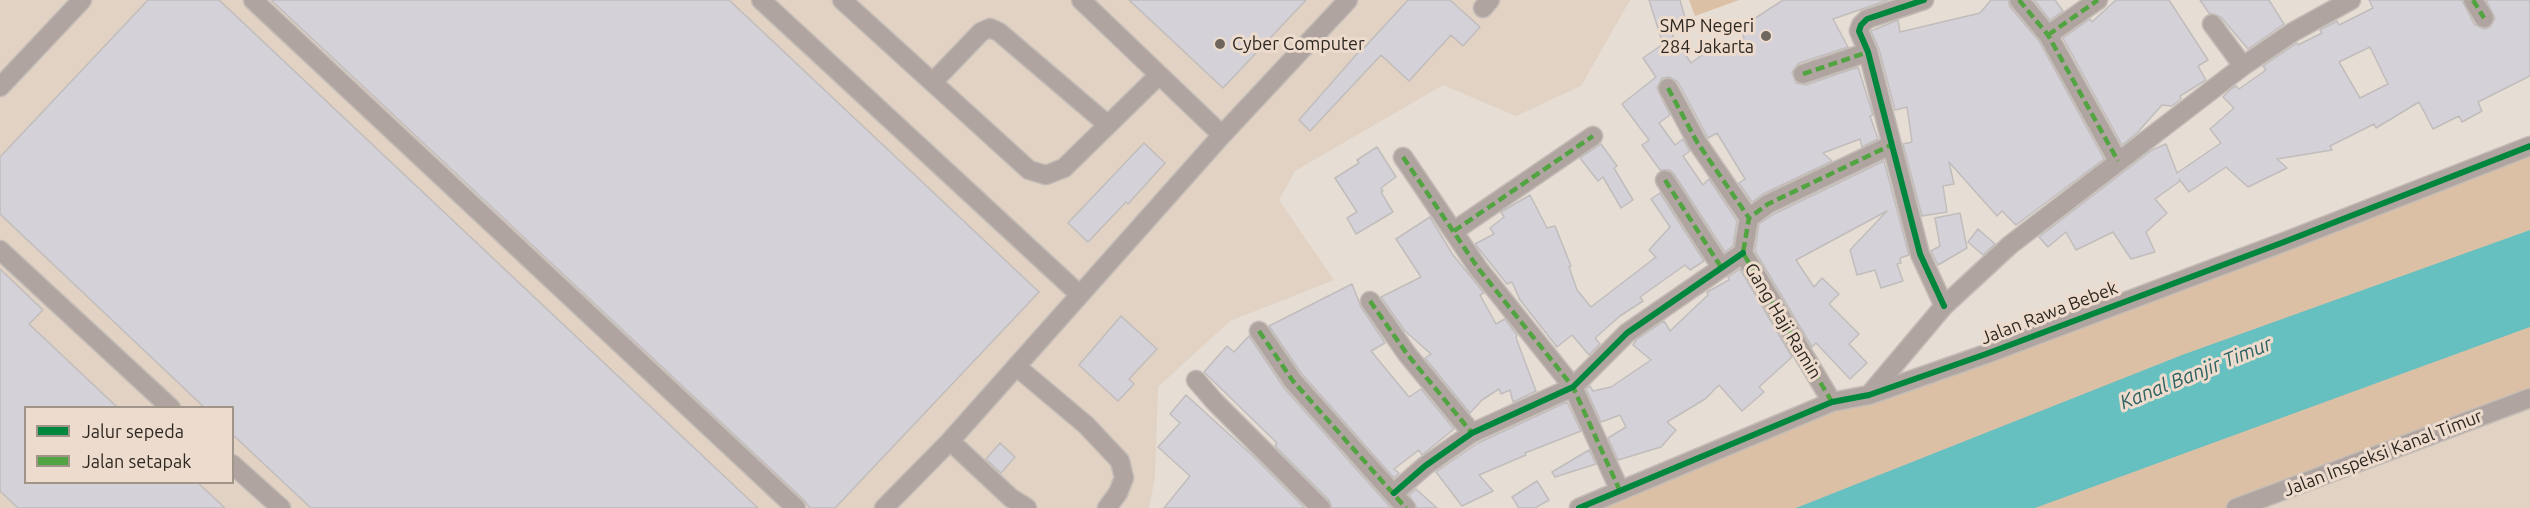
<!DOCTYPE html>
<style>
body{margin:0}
#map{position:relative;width:2530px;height:508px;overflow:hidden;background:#e6ddd4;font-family:Ubuntu,sans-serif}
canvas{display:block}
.legend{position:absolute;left:24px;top:406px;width:210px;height:78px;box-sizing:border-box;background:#eddccd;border:2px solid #a19489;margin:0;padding:8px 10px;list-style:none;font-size:18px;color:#2e2822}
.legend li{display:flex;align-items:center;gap:12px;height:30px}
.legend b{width:30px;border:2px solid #a19489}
</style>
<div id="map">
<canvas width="2530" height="508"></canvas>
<ul class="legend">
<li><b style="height:8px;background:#00873e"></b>Jalur sepeda</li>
<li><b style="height:8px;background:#52a341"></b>Jalan setapak</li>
</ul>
</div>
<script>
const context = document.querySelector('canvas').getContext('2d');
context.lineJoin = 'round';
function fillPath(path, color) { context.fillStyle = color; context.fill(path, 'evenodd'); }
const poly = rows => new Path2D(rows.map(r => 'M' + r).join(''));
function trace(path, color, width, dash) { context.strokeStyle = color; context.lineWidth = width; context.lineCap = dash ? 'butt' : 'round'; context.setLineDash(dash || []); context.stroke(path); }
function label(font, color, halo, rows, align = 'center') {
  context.font = font + ' Ubuntu,sans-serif'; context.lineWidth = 6; context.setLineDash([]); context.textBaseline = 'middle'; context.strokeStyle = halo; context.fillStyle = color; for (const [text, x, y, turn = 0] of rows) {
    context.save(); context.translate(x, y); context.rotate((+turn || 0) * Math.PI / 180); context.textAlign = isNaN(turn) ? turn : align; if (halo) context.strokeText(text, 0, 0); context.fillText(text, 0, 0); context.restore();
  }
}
const built = poly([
 [0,0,1630,0,1581,86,1516,116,1443,85,1295,171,1279,200,1334,280,1230,321,1158,387,1155,477,1149,508,0,508],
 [26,408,232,408,232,482,26,482],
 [2530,401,2530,508,2248,508]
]);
const green = poly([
 [1689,0,1739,0,1695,16],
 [2530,145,2530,230,1798,508,1579,508],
 [2530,326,2530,398,2234,508,2030,508]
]);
const water = poly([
 [2530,230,2530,327,2035,508,1796,508,2182,355]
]);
const building = poly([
 [148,0,219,0,758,508,311,508,232,434,232,408,205,408,0,214,0,157,148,0],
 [271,0,729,0,1039,292,835,508,810,508,804,500,271,0],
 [1129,0,1306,0,1223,88,1129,0],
 [1408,0,1450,0,1480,27,1463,46,1451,35,1409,81,1381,55,1310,131,1299,120,1363,47,1364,48,1408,0],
 [1649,0,1680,0,1688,28,1671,33,1691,63,1713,47,1718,53,1744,38,1740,28,1783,0,1888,0,1833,19,1848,47,1799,63,1792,72,1796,83,1806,85,1858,67,1873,115,1870,116,1878,139,1862,147,1860,139,1823,153,1832,161,1763,194,1752,202,1739,183,1745,179,1717,133,1708,138,1678,82,1669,77,1662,78,1657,88,1670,115,1659,123,1675,145,1683,139,1690,151,1683,156,1703,185,1709,179,1737,221,1733,246,1725,252,1674,174,1670,170,1660,170,1642,145,1649,140,1622,104,1656,77,1643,58,1663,44,1649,0],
 [1991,0,2008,0,2010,7,2039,41,2104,159,2016,225,2002,211,1997,216,1949,162,1954,184,1943,186,1947,212,1922,216,1903,144,1912,142,1907,107,1895,110,1879,49,1871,31,1898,20,1900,32,1980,13,1991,0],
 [2034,0,2055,0,2063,11,2050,20,2034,0],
 [2116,0,2169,0,2208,60,2198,66,2206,80,2180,96,2181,99,2172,106,2162,105,2137,133,2122,145,2063,38,2090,19,2092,22,2116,0],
 [2200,0,2269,0,2284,24,2248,49,2221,17,2209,13,2200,0],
 [2369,0,2462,0,2474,24,2484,29,2490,27,2495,18,2486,0,2530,0,2530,76,2478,102,2482,111,2462,122,2459,116,2433,129,2419,102,2376,128,2374,124,2330,146,2332,150,2277,159,2287,168,2248,187,2226,167,2189,192,2179,179,2180,181,2155,199,2167,213,2146,232,2155,252,2131,259,2113,232,2076,250,2066,232,2048,247,2039,237,2152,150,2166,144,2177,173,2221,143,2210,129,2234,108,2223,97,2231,89,2236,86,2239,89,2266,70,2263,66,2297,43,2298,45,2322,33,2320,30,2337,21,2339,25,2373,8,2369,0],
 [2370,47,2388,84,2360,98,2339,62,2370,47],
 [1144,143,1165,163,1128,204,1126,202,1088,242,1068,223,1144,143],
 [1601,144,1617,166,1614,168,1633,200,1621,208,1603,177,1598,181,1580,158,1601,144],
 [1377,147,1396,177,1381,188,1383,191,1381,192,1393,212,1356,234,1347,218,1357,212,1335,178,1359,163,1357,160,1377,147],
 [1884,161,1909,255,1900,258,1901,263,1897,264,1903,281,1881,288,1875,270,1857,275,1850,250,1887,211,1796,260,1814,287,1822,278,1839,294,1829,304,1859,334,1849,344,1867,363,1850,379,1816,343,1812,347,1755,251,1759,224,1774,214,1884,161],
 [1660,193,1704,261,1690,270,1685,265,1640,297,1643,301,1620,316,1595,338,1600,344,1589,355,1572,335,1557,347,1520,300,1512,282,1507,284,1475,244,1494,234,1490,228,1504,217,1501,212,1530,195,1547,228,1555,226,1571,266,1569,267,1577,290,1591,307,1656,257,1649,250,1670,227,1651,199,1660,193],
 [1960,213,1967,248,1938,265,1931,251,1940,246,1935,218,1960,213],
 [1430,217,1453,255,1484,293,1480,295,1496,324,1505,319,1517,335,1516,338,1536,391,1513,402,1510,390,1501,394,1499,389,1482,400,1470,413,1425,358,1431,354,1405,331,1381,297,1421,277,1396,239,1430,217],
 [1978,229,1995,244,1983,255,1968,242,1978,229],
 [0,269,43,310,29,324,118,408,26,408,26,483,198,483,225,508,18,508,0,491,0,269],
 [1740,269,1792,357,1759,387,1764,392,1742,411,1719,385,1705,399,1667,422,1676,430,1661,447,1618,460,1608,438,1626,427,1620,415,1601,422,1586,389,1590,386,1593,391,1611,387,1651,360,1633,345,1636,340,1664,321,1670,331,1708,295,1707,292,1729,280,1728,277,1740,269],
 [1352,284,1361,307,1385,343,1371,351,1409,397,1421,389,1454,429,1422,455,1419,450,1394,469,1399,473,1394,478,1302,374,1269,326,1352,284],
 [1121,316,1157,349,1129,379,1134,384,1118,401,1079,365,1121,316],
 [1249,336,1284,388,1391,508,1332,508,1329,500,1275,446,1277,443,1204,372,1227,346,1234,352,1249,336],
 [1186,395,1253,456,1305,508,1164,508,1190,476,1158,447,1180,423,1170,414,1186,395],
 [1567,402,1581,431,1525,453,1526,455,1479,475,1493,491,1462,506,1436,472,1478,443,1567,402],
 [1000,443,1015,457,1001,473,986,459,1000,443],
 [1589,450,1596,464,1555,477,1552,472,1589,450],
 [1537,481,1549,500,1535,508,1519,508,1512,497,1537,481],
 [1416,489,1437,508,1417,508,1409,495,1416,489]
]);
const minor = poly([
 [253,0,796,508],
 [761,0,1079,294],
 [842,0,1029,170,1046,175,1064,168,1159,75],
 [1081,0,1222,135],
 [1924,0,1867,19,1861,25,1859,31,1868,52,1920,254,1944,306],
 [2019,0,2048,35,2118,161],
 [2473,0,2484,18],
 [1483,8,1490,0],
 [2212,24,2243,66],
 [2048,35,2098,0],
 [1803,74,1868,52],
 [933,82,981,32,990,28,999,32,1108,125],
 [0,87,82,0],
 [1668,88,1697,142,1749,218],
 [1403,157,1478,268,1573,387,1620,491],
 [1665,180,1721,267],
 [1454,231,1593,136],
 [0,250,171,408],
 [1370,301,1407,354,1472,433],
 [1259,331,1293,381,1406,508],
 [1017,367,1086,425,1120,461,1124,478,1118,493,1107,508],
 [1196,380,1215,402,1321,508],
 [1869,395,1944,306,2010,245,2243,66,2293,32,2351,0],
 [1832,402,1743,253,1749,218,1768,204,1891,145],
 [950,441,1011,498,1027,508],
 [232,464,281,508],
 [1394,493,1425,466,1472,433,1573,387,1627,333,1743,253],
 [884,508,950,441,1222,135,1348,0],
 [1579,508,1832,402,1869,395,1986,354,2284,242,2530,146],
 [2236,508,2530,398]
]);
const quiet = poly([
 [2019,0,2048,35,2118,161],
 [2473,0,2484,18],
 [2048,35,2098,0],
 [1803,74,1868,52],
 [1668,88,1697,142,1749,218],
 [1403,157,1478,268,1573,387,1620,491],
 [1665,180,1721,267],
 [1454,231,1593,136],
 [1370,301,1407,354,1472,433],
 [1259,331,1293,381,1406,508],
 [1832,402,1743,253,1749,218,1768,204,1891,145]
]);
const cycleway = poly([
 [1924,0,1867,19,1861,25,1859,31,1868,52,1920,254,1944,306],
 [1394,493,1425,466,1472,433,1573,387,1627,333,1743,253],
 [1579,508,1832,402,1869,395,1986,354,2284,242,2530,146]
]);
const markers = [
 [1766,36,6,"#6e6760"],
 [1220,44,6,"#6e6760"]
];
const poiNames = [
 ["SMP Negeri",1754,26],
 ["284 Jakarta",1754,47],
 ["Cyber Computer",1232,44,"left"]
];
const streetNames = [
 ["Jalan Rawa Bebek",2049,313,-21],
 ["Gang Haji Ramin",1783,321,59],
 ["Jalan Inspeksi Kanal Timur",2383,453,-21]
];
const waterNames = [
 ["Kanal Banjir Timur",2196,373,-22]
];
fillPath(built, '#e1d2c3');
fillPath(green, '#dcc0a6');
fillPath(water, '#66c0c0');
fillPath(building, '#d4d1d8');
trace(building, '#c0bdbc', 1.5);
trace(minor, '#c3bcb6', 21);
trace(minor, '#b0a4a1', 18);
trace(quiet, '#52a341', 4.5, [9, 4.5]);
trace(cycleway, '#00873e', 6);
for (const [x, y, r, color] of markers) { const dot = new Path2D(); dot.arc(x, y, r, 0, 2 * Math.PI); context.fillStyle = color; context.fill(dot); trace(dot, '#eddccd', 2); }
label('18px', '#2e2822', '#eddccd', poiNames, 'right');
label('18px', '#2e2822', '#eddccd', streetNames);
label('italic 20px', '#2d6263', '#eddccd', waterNames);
</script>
